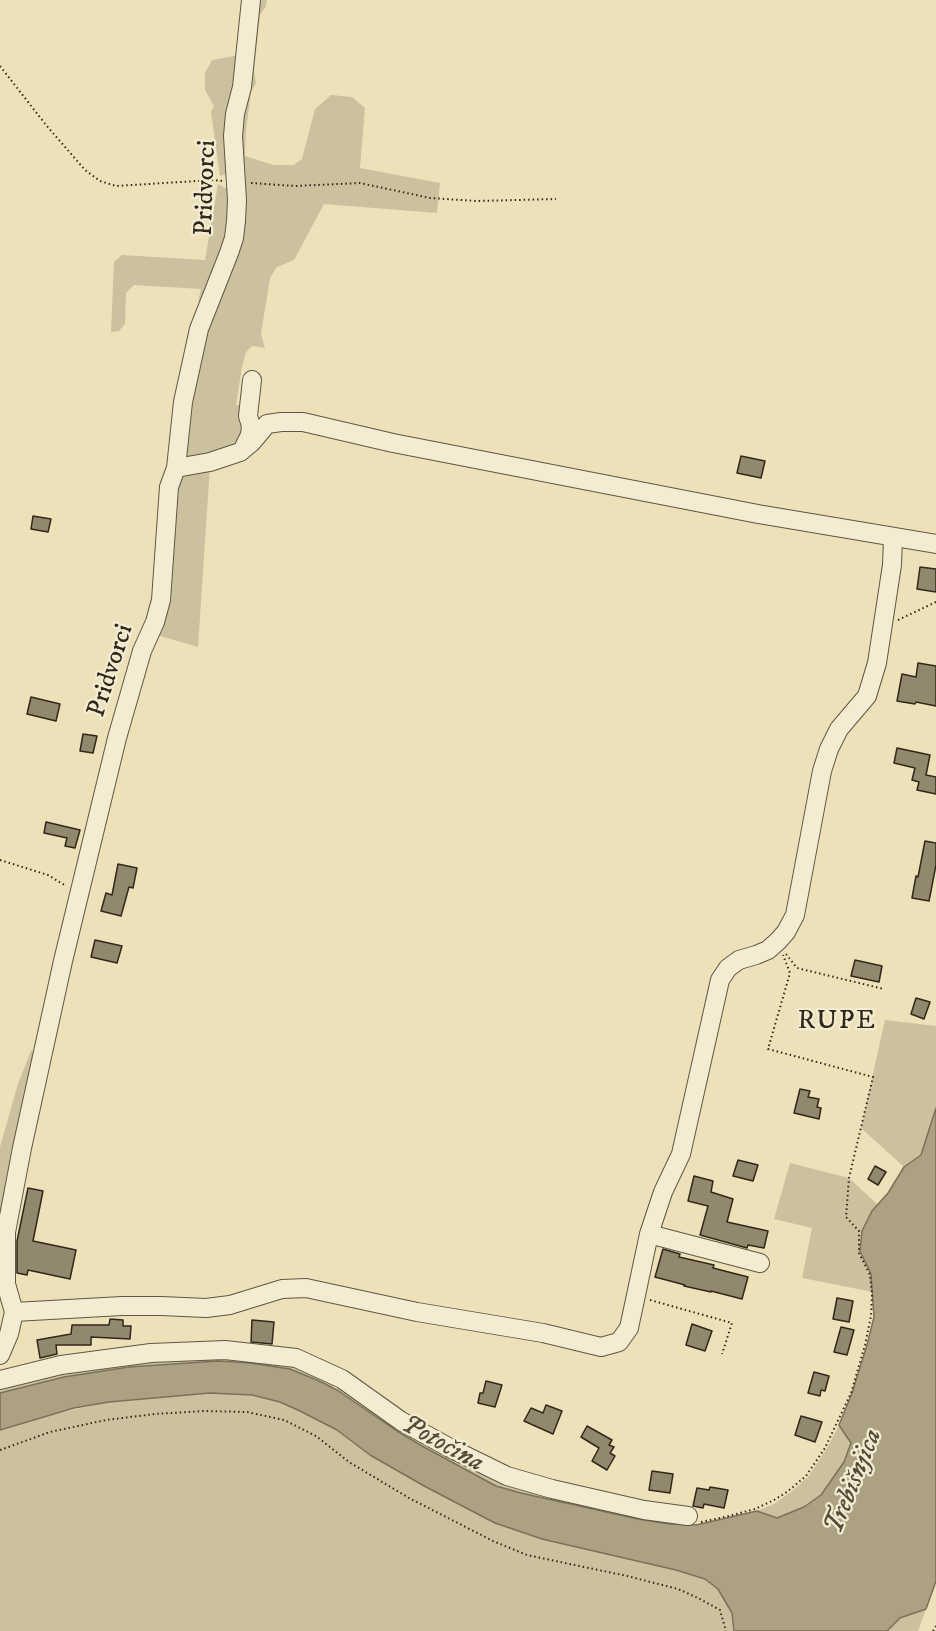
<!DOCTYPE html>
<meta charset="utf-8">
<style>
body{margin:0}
canvas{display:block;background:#ece1b9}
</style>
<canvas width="936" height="1631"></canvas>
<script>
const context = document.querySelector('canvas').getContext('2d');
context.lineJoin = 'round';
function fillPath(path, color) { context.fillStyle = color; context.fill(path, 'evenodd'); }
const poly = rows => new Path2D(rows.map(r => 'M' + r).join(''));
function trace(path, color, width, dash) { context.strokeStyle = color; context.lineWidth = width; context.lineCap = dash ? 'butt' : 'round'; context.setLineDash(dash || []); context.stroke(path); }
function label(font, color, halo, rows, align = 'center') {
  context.font = font + ' "IM FELL DW Pica",serif'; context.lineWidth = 4.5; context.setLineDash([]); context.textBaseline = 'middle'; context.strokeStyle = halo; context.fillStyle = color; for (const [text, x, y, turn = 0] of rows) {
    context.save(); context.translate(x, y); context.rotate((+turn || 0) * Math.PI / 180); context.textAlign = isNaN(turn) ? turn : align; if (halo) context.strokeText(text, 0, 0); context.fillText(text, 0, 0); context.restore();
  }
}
const green = poly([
 [256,0,267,0,266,6,260,15,254,72,256,83,251,92,246,130,245,156,273,165,294,165,302,159,315,109,331,95,352,97,365,108,360,168,440,183,437,213,324,204,294,260,277,267,270,278,261,334,265,348,252,346,246,352,242,367,236,405,245,406,247,428,235,450,187,457,182,453,197,360,220,293,238,156],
 [240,55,230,169,226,174,220,176,211,112,214,106,205,90,205,73,212,60],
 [218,184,227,189,231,198,234,210,215,278,198,302,201,289,134,285,126,293,125,324,119,331,111,332,114,262,122,255,205,260],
 [210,466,198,647,157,635,177,480,186,472],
 [885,1020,936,1026,936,1108,921,1155,904,1167,861,1128],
 [36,1049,14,1147,0,1213,0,1147,18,1084,31,1051],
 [790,1163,849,1178,878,1205,872,1211,860,1251,871,1274,873,1292,802,1278,812,1228,774,1219],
 [183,1356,274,1359,336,1381,332,1388,290,1369,250,1363,218,1361,129,1367,128,1360],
 [123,1361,124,1368,64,1377,0,1393,0,1386],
 [341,1384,448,1453,640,1513,639,1519,521,1493,496,1486,422,1446,397,1431,337,1390],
 [210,1393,252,1395,280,1402,300,1411,337,1430,370,1455,426,1487,495,1523,542,1539,676,1570,705,1579,718,1589,732,1613,734,1631,0,1631,0,1430,41,1417,109,1402],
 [839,1425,851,1443,844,1462,821,1495,804,1507,777,1518,757,1511,774,1504,791,1492,808,1477,827,1448],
 [926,1609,918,1631,887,1631,900,1618]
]);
const water = poly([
 [936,1108,936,1581,926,1609,900,1618,887,1631,734,1631,732,1613,718,1589,705,1579,676,1570,542,1539,495,1523,426,1487,370,1455,337,1430,300,1411,280,1402,252,1395,210,1393,109,1402,74,1408,0,1430,0,1393,64,1377,129,1367,218,1361,250,1363,290,1369,317,1380,337,1390,397,1431,422,1446,496,1486,521,1493,638,1519,670,1524,696,1525,757,1511,777,1518,804,1507,821,1495,844,1462,851,1443,839,1425,852,1393,867,1345,874,1317,871,1274,860,1251,862,1231,872,1211,888,1193,904,1167,921,1155,936,1108]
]);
const building = poly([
 [741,456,765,461,761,478,737,473,741,456],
 [33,516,51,519,48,532,31,529,33,516],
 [920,567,936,569,936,592,917,589,920,567],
 [918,663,936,666,936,706,916,702,915,704,897,701,902,674,916,677,918,663],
 [31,697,60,704,56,721,27,714,31,697],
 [83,734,97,736,93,753,80,751,83,734],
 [897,748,930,755,926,775,936,777,936,794,917,790,919,782,912,780,915,768,894,763,897,748],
 [46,822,80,830,75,848,65,846,67,838,44,833,46,822],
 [925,841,936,843,936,865,929,901,912,898,916,876,918,877,925,841],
 [118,864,137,868,133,888,129,887,121,916,101,911,106,893,112,895,118,864],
 [95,940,122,946,117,963,91,957,95,940],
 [855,960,882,966,879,982,851,976,855,960],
 [916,998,930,1002,924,1019,911,1014,916,998],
 [800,1089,810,1091,808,1097,819,1099,817,1107,821,1108,819,1119,794,1113,800,1089],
 [738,1160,758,1165,753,1181,733,1176,738,1160],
 [875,1166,886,1172,878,1185,868,1179,875,1166],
 [694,1176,713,1181,711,1192,733,1199,727,1222,768,1231,764,1248,748,1245,747,1248,700,1235,708,1206,688,1201,694,1176],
 [28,1188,43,1191,33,1241,76,1250,70,1279,28,1270,27,1275,17,1273,17,1241,28,1188],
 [663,1249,680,1254,679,1257,714,1265,713,1268,748,1277,742,1299,711,1291,711,1292,684,1286,685,1285,655,1277,663,1249],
 [837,1298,853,1301,849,1322,833,1319,837,1298],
 [110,1319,123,1320,123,1326,131,1326,130,1339,91,1337,91,1345,56,1345,57,1354,40,1358,37,1340,71,1334,72,1325,109,1325,110,1319],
 [252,1320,274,1322,272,1344,251,1342,252,1320],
 [692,1324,712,1331,705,1351,686,1345,692,1324],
 [841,1327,854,1330,847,1355,834,1352,841,1327],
 [814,1372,829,1376,825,1391,821,1390,820,1396,808,1393,814,1372],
 [486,1381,502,1385,495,1407,478,1403,480,1393,483,1393,486,1381],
 [546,1405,562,1411,553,1434,524,1421,531,1408,543,1413,546,1405],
 [801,1416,822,1422,815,1442,795,1435,801,1416],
 [587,1426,612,1440,609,1445,614,1447,610,1453,615,1456,607,1470,592,1461,599,1448,581,1437,587,1426],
 [652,1471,673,1474,670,1493,649,1490,652,1471],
 [710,1487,728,1490,724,1508,704,1504,703,1508,693,1506,697,1488,709,1490,710,1487]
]);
const path = poly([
 [0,66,46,125,85,170,100,181,116,186,213,180,222,181],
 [251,183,295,186,360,183,430,198,477,201,556,199],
 [898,620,936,602],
 [0,860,48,875,66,886],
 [786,954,797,968,884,989],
 [650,1300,732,1323,722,1354],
 [0,1450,50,1432,106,1420,155,1414,204,1411,247,1412,284,1420,316,1436,349,1462,409,1498,493,1541,527,1555,627,1576,678,1589,698,1598,720,1610,726,1631],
 [701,1522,729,1516,755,1509,774,1500,787,1492,806,1476,825,1448,851,1393,865,1345,871,1316,872,1295,870,1275,859,1253,859,1231,846,1217,849,1178,873,1077,768,1049,790,973,783,955],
 [933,1631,936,1626]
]);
const minor = poly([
 [245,445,250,435,251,426,248,416,252,380],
 [176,468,210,462,240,452,252,442,267,424,281,422,303,422,393,443,758,514,936,544],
 [649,1234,760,1263],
 [14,1312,122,1306,161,1306,206,1308,230,1305,282,1289,306,1288,417,1312,543,1333,601,1347,619,1342,629,1328,649,1234,663,1192,681,1154,720,980,728,968,739,960,756,955,768,950,778,941,786,932,795,915,822,771,829,749,839,729,867,696,877,663,892,565,893,538],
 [0,1355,9,1334,14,1312,6,1284,6,1232,22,1148,63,961,117,738,142,651,155,622,161,600,169,487,176,468,183,402,199,329,229,253,234,238,236,221,237,200,233,136,235,114,242,87,251,0],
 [0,1380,61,1365,151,1353,225,1350,296,1358,342,1379,401,1421,450,1448,507,1476,552,1489,644,1510,688,1516]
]);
const streetNames = [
 ["Pridvorci",207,188,-88],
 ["Pridvorci",112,671,-72]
];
const neighbourhoodNames = [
 ["RUPE",837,1022]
];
const waterNames = [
 ["Potočina",442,1445,29],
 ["Trebišnjica",855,1482,-68]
];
fillPath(green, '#ccc19e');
fillPath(water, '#aca283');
trace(water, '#7b7159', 1.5);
fillPath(building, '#92886d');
trace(building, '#31271a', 1.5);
trace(minor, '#605642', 20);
trace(path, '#31271a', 2, [1.5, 3]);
trace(minor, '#f3ecd2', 18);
label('26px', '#31271a', '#f3ecd2', streetNames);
context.letterSpacing = '1.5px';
label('27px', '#31271a', '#f3ecd2', neighbourhoodNames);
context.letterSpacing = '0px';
label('italic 27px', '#564c3a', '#f3ecd2', waterNames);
</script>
